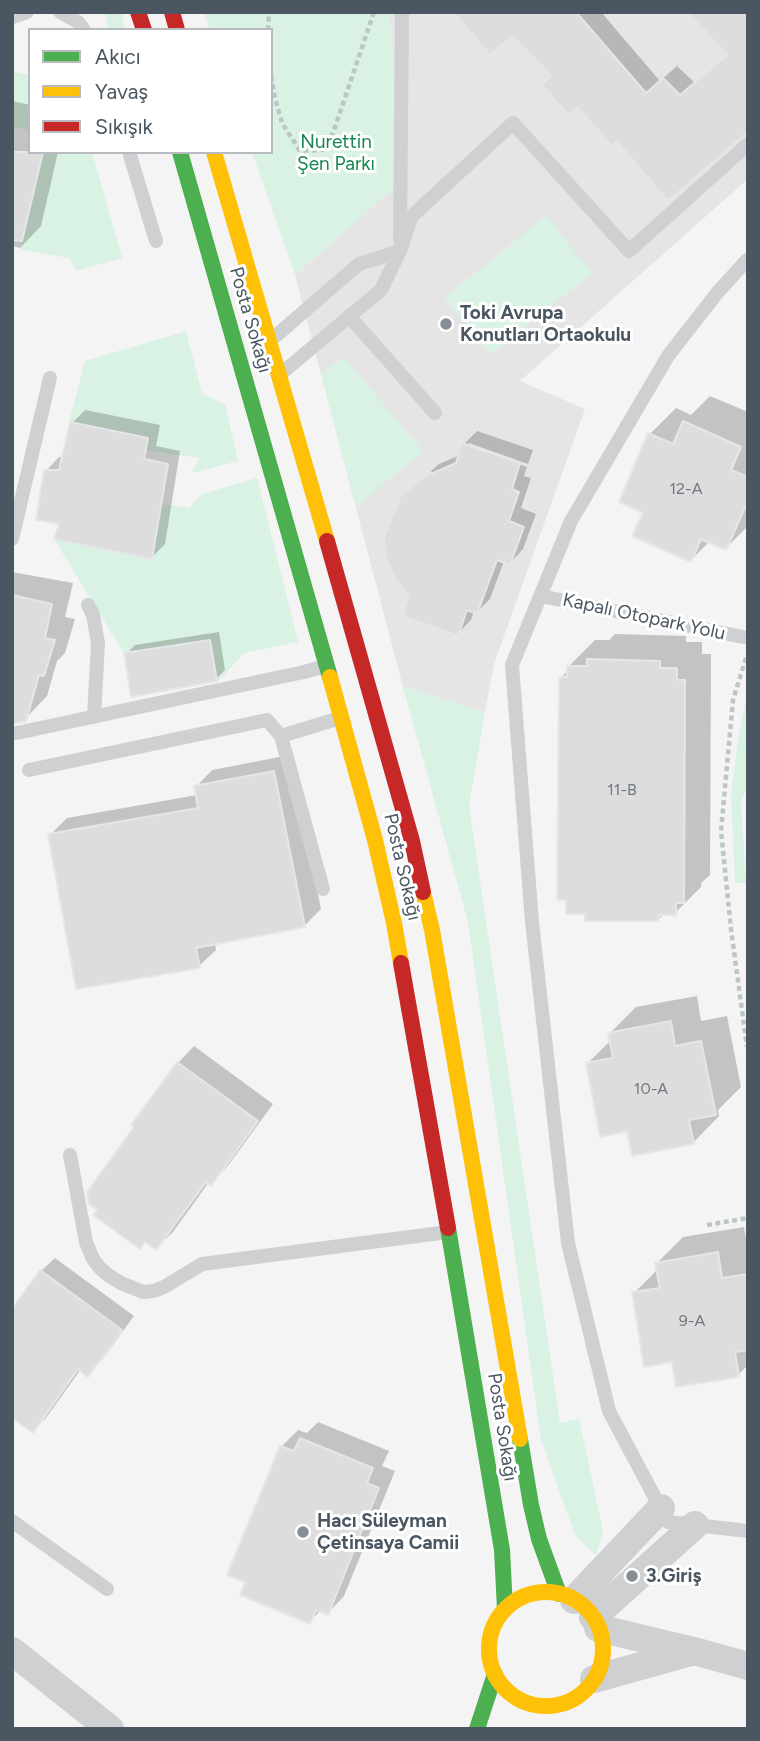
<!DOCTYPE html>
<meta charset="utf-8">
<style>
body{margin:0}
#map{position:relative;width:760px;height:1741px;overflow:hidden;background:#f4f4f4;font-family:Figtree,sans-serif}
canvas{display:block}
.frame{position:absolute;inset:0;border:14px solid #4a5661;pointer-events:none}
.legend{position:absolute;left:28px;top:28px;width:245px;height:126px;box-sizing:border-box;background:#fff;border:2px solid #b7bbc0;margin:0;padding:9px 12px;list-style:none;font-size:21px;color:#4a5661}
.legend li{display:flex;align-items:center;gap:14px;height:35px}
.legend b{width:35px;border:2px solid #b7bbc0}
</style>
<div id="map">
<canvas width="760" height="1741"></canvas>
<div class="frame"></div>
<ul class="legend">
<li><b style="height:9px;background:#4caf50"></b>Akıcı</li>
<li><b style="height:9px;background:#ffc107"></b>Yavaş</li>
<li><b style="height:9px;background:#c62828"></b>Sıkışık</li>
</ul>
</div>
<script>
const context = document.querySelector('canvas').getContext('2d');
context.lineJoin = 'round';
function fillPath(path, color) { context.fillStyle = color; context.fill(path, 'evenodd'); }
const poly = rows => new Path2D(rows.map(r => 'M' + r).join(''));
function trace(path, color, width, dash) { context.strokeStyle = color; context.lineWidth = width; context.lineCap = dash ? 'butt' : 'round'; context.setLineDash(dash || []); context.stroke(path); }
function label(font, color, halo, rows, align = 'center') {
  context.font = font + ' Figtree,sans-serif'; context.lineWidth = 6; context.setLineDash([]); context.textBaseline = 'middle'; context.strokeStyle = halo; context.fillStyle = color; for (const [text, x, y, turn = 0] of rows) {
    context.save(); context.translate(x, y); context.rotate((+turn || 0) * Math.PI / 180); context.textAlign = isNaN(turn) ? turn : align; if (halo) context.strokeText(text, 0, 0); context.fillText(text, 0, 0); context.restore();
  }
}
const education = poly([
 [389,12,748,12,748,179,520,381,585,409,494,664,485,712,403,687,295,275,404,179]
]);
const green = poly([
 [105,12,122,12,125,30,109,30],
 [204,12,389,12,404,179,295,275,252,152,271,152,271,30,210,30],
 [12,71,30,75,30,130,12,127],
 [43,152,92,152,122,258,76,271,69,258,21,250],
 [546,216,592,273,491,355,444,298],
 [186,331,202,394,225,404,238,461,192,473,199,458,145,450,147,438,69,422,85,361],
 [344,357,423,451,356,507,321,374],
 [257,478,298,642,244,653,217,683,210,640,124,653,54,539,152,559,161,504,189,508,202,494],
 [403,687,485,712,469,806,560,1423,579,1419,603,1531,596,1556,575,1535,541,1440,468,922],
 [748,692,748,786,741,801,746,883,735,883,731,794,739,733]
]);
const shadow = poly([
 [455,12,601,12,660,81,677,66,695,83,728,54,748,12,748,101,617,140,512,33],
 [12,101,30,105,30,152,58,152,41,226,20,248,12,246],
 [710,396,748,412,748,526,726,548,710,541,691,560,646,512,650,434,676,408,691,415],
 [85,410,160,425,156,446,180,451,165,544,152,557,61,523,46,471,59,457,64,457,72,423],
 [477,431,533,450,528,464,469,443,469,447,527,467,524,476,531,478,521,508,536,514,523,549,510,563,504,561,490,599,477,612,474,611,471,620,457,634,411,595,412,489,432,473,431,471,439,464,460,455,464,444],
 [12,572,73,583,65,617,75,619,65,653,57,661,47,696,26,718,12,715],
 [219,632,225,670,216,679,126,654,135,645],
 [615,634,686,636,686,642,702,642,702,654,711,654,710,875,701,883,701,887,675,913,665,913,658,920,561,678,569,669,569,666,595,640,609,640],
 [290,755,321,909,304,926,215,943,216,950,199,966,50,835,67,818,197,795,196,787,212,770],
 [697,996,701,1021,727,1016,741,1087,718,1110,719,1116,693,1143,628,1129,587,1064,611,1040,610,1033,636,1007],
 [194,1046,273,1104,227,1167,210,1183,209,1182,173,1232,156,1248,136,1126,178,1063],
 [744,1227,748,1252,748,1365,738,1375,674,1360,634,1293,658,1269,657,1263,683,1237],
 [55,1258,134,1316,101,1361,88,1374,81,1369,46,1418,32,1431,41,1271],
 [318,1422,389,1451,382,1466,395,1471,344,1596,328,1613,321,1610,309,1622,281,1447,298,1430,307,1433]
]);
const building = poly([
 [453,12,576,12,646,93,663,78,680,95,727,55,687,12,748,12,748,132,668,201,617,142,612,146,577,107,568,115,542,85,551,75,512,36,490,55,453,12],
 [12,152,43,152,22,241,12,240,12,152],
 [683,421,741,447,731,470,748,477,748,501,726,550,701,539,691,562,632,536,643,513,619,502,648,433,673,444,683,421],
 [70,422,148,438,144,459,168,464,152,559,54,539,59,524,36,520,44,470,59,470,70,422],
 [462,443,520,463,512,489,519,492,509,521,524,527,510,565,497,560,477,614,467,610,458,636,402,616,409,596,395,579,386,559,384,537,401,495,424,477,456,463,462,443],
 [12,595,52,604,45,638,55,640,44,676,39,675,26,721,12,724,12,595],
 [210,640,217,681,131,697,124,653,210,640],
 [587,659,660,661,660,668,677,668,677,680,685,680,684,903,676,903,676,915,659,915,659,921,585,921,585,914,566,914,566,900,557,900,559,677,567,677,567,666,587,666,587,659],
 [274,771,305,927,196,948,200,968,76,989,48,834,198,808,194,786,274,771],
 [671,1021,675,1046,701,1041,716,1115,689,1120,694,1144,632,1156,627,1131,600,1137,586,1063,613,1058,608,1033,671,1021],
 [177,1062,258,1121,211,1186,206,1182,156,1250,145,1242,140,1249,93,1215,97,1210,89,1204,87,1192,134,1127,131,1125,177,1062],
 [718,1252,722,1278,748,1274,748,1350,735,1352,739,1377,676,1387,672,1362,644,1367,632,1292,660,1288,655,1263,718,1252],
 [40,1270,122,1330,88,1377,78,1369,33,1433,12,1418,12,1309,40,1270],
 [300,1438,373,1468,367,1483,379,1488,328,1615,316,1610,310,1624,240,1595,245,1582,227,1575,280,1446,294,1451,300,1438]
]);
const path = poly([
 [268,30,269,12],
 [271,76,275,98,282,123,300,151,322,150,333,133,374,12],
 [746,658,733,700,721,831,731,929,747,1047],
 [707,1225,748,1218]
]);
const lane = poly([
 [60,12,78,22,84,30],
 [12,17,27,12],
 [129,152,156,241],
 [400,239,402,12],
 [400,251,412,216,513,123,629,251,748,144],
 [748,259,717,293,668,356,571,521,512,665,532,922,568,1243,609,1411,668,1522,748,1531],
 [349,316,435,413],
 [271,340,359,264,400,251,381,290,283,372],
 [12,539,50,378],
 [541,596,748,638],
 [88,605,93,615,98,643,94,717],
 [12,734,304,672,325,666],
 [29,770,267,720,281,736],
 [323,889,281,736,340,718],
 [70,1155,86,1242,93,1259,99,1267,108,1275,121,1283,143,1292,154,1291,164,1287,202,1264,448,1232],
 [12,1521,107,1589]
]);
const street = poly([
 [574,1600,661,1508],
 [593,1617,695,1525],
 [598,1628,694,1651,748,1666],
 [12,1651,110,1729],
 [594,1679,691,1652]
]);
const fast = poly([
 [180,152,330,677],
 [448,1228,502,1550,505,1609],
 [520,1439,531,1505,539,1539,559,1594],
 [477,1729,495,1674]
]);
const slow = poly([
 [214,152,327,541],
 [330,677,375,840,394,923,401,963],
 [423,892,432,930,520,1439],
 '489 1649a57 57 0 1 1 114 0a57 57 0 1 1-114 0Z'
]);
const jam = poly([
 [138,12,144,30],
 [172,12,177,30],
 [327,541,412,841,423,892],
 [401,963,448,1228]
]);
const markers = [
 [446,324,7,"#868d94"],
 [303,1532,7,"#868d94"],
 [632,1576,7,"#868d94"]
];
const numberNames = [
 ["12-A",686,489],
 ["11-B",622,790],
 ["10-A",651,1089],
 ["9-A",692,1321]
];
const parkNames = [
 ["Nurettin",336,142],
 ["Şen Parkı",336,164]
];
const poiNames = [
 ["Toki Avrupa",460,313],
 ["Konutları Ortaokulu",460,335],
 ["Hacı Süleyman",317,1521],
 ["Çetinsaya Camii",317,1543],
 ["3.Giriş",646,1576]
];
const streetNames = [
 ["Posta Sokağı",250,320,74],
 ["Kapalı Otopark Yolu",644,617,12],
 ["Posta Sokağı",402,867,77],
 ["Posta Sokağı",502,1427,81]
];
fillPath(education, '#e6e5e6');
fillPath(green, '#d9f2e3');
fillPath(shadow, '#0003');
fillPath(building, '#ddddde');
trace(building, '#e5e6e7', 2);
trace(path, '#bcc7c4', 4.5, [5, 3.5]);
trace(lane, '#ced0d2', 14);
trace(street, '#ced0d2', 28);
trace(fast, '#4caf50', 16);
trace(slow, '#ffc107', 16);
trace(jam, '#c62828', 16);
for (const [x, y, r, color] of markers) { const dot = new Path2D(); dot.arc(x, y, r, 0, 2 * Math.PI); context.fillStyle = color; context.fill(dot); trace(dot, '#fff', 2.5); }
label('16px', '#707881', null, numberNames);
label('19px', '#17864f', '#fff', parkNames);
label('bold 19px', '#4a5661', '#fff', poiNames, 'left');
label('19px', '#4a5661', '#fff', streetNames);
</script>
